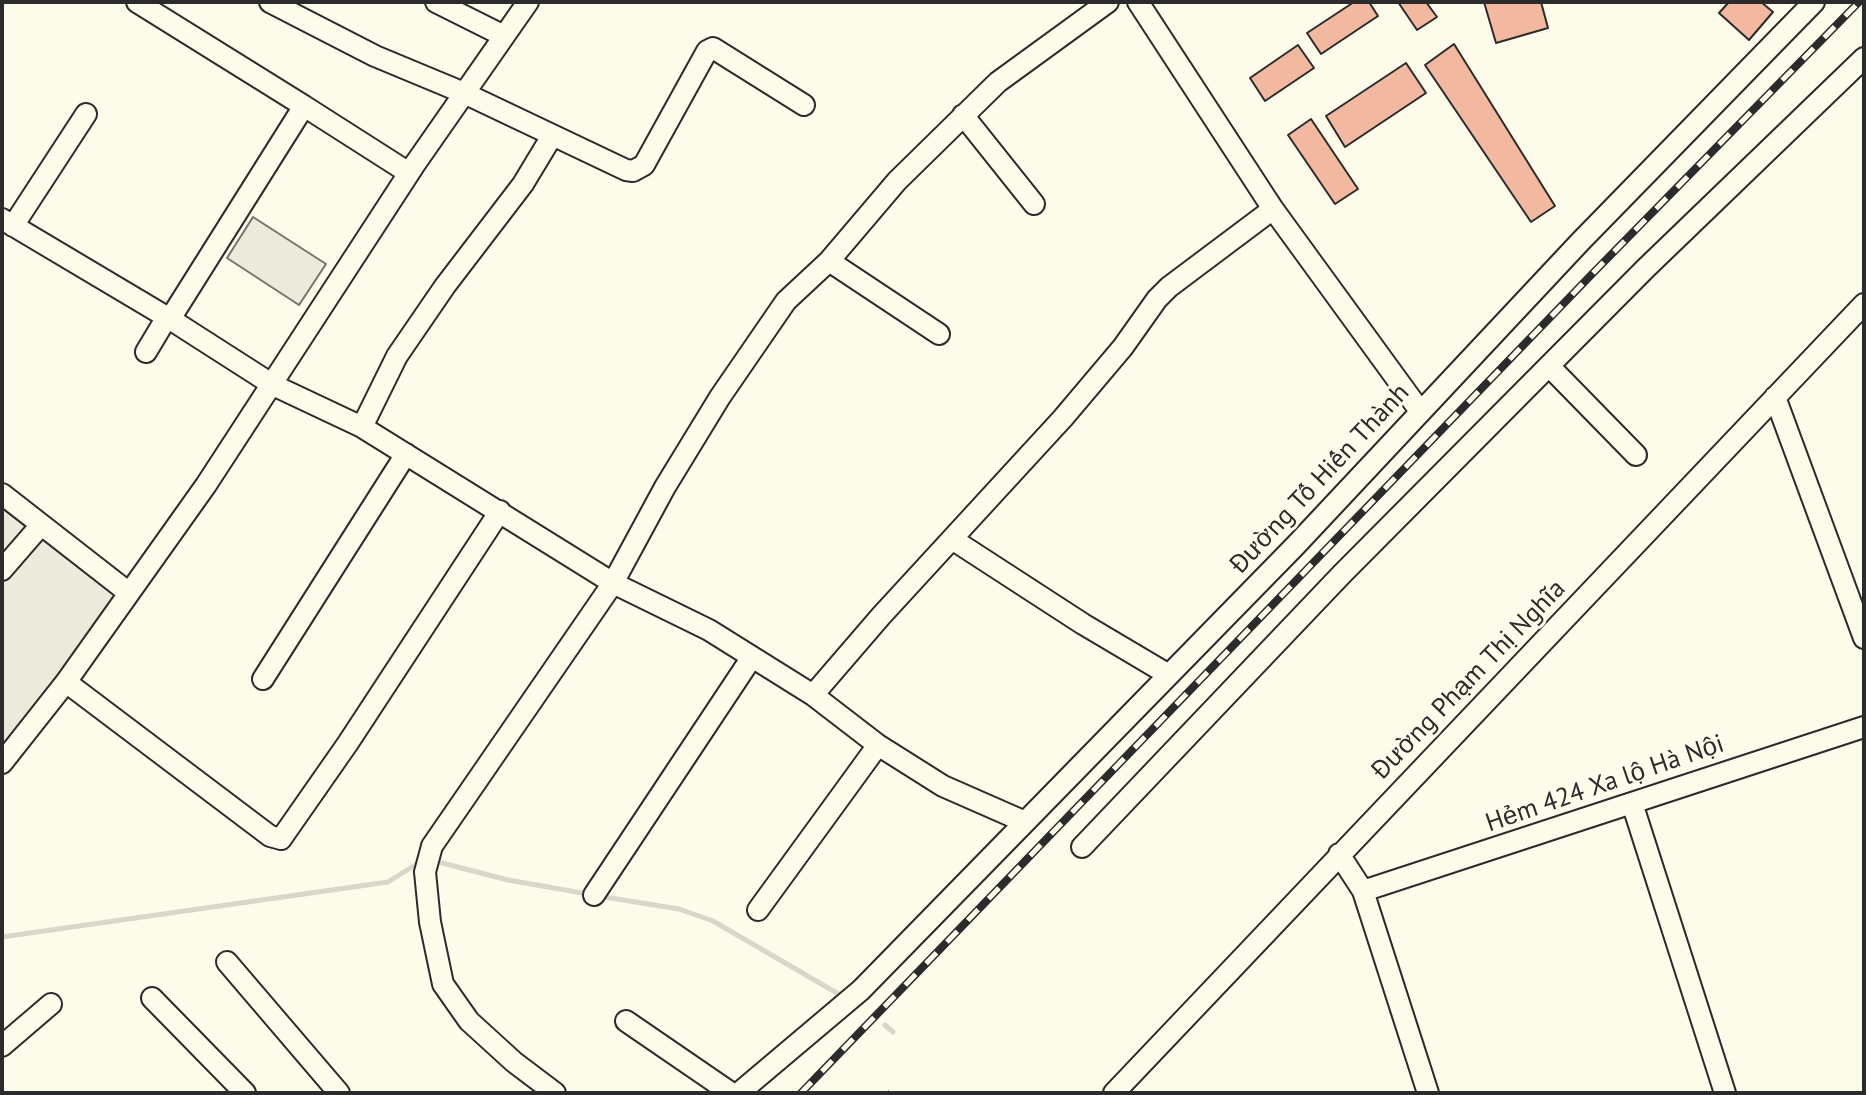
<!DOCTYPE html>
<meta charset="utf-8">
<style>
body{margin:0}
#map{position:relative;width:1866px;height:1095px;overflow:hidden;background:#fdfbea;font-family:"PT Sans",sans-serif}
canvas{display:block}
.frame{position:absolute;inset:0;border:4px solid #2b2b2b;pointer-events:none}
</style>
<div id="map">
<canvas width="1866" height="1095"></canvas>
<div class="frame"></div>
</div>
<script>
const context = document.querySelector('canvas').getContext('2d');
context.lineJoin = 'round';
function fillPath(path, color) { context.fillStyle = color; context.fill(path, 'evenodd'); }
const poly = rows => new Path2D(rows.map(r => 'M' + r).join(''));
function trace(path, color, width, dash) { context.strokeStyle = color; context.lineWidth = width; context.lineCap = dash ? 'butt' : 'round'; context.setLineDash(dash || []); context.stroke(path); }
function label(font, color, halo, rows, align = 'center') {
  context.font = font + ' "PT Sans",sans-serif'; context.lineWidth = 6; context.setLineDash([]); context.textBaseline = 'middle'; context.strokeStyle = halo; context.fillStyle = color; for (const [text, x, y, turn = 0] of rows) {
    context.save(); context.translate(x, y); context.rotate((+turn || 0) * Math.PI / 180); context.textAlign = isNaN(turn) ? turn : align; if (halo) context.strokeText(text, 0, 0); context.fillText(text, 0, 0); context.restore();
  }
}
const green = poly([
 [253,217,326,264,299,305,227,258,253,217],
 [2,502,121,595,2,754,2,502]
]);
const stream = poly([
 [442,863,508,880,588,894],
 [598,896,679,909,713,921,842,996],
 [2,937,388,882,423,860],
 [885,1025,893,1032]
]);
const building = poly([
 [1354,2,1369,2,1378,16,1321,54,1307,33,1354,2],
 [1398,2,1426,2,1437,17,1417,30,1398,2],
 [1484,2,1541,2,1548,28,1496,43,1484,2],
 [1729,2,1761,2,1773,12,1749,40,1719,13,1729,2],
 [1454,44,1555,206,1531,222,1425,65,1454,44],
 [1298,45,1314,68,1265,101,1250,78,1298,45],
 [1406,63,1426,93,1345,147,1326,116,1406,63],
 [1311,119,1358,189,1335,204,1288,135,1311,119]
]);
const minor = poly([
 [137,2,304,106],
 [270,2,375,56,464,93,626,170,633,171,644,165,707,51,713,48,804,105],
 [436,2,504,36],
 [1138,2,1273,209,1420,411],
 [963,115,1034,204],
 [2,219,170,319,273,385,362,427,613,583,709,630,813,695,878,745,943,786,1025,822],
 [13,226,86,114],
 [829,261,939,334],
 [170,319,304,106,409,173],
 [146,352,167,317],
 [1549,366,1636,455],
 [1775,397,1864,638],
 [362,427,397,356,445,286,523,184,552,136],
 [2,494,129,593],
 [952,539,1083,624,1169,675],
 [2,570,41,525],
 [263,679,406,454],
 [66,682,270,836,281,839,348,743,500,511],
 [813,695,881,616,1063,418,1123,347,1157,299,1169,287,1273,209],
 [2,763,66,682,206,485,415,164,528,2],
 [1632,803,1725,1093],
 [1082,847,1342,574,1646,268,1864,58],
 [1339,854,1363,891,1428,1093],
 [1363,891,1864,727],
 [594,895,752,657],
 [758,910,878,745],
 [227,962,339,1093],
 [152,998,245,1093],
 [626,1021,731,1093],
 [2,1046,51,1004],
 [555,1093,514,1062,469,1021,443,984,430,922,425,872,432,846,613,583,665,487,720,397,786,301,829,261,897,181,998,82,1108,2],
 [739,1093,861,990,1296,545,1580,242,1814,2],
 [1114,1093,1864,304]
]);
const rail = poly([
 [801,1093,1595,271,1859,2]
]);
const fence = poly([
 [887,1093,889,1091]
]);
const streetNames = [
 ["Đường Tố Hiến Thành",1320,479,-47],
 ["Đường Phạm Thị Nghĩa",1469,680,-46],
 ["Hẻm 424 Xa lộ Hà Nội",1605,784,-19]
];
fillPath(green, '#ecebdb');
trace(green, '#74746e', 2);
trace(stream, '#d8d7c9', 5);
fillPath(building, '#f2b8a0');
trace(building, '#2b2b2b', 2);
trace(minor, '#2b2b2b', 24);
trace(minor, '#fdfbea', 20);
trace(rail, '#2b2b2b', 8);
trace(rail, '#fdfbea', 5, [15]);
trace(fence, '#2b2b2b', 2, [10, 4]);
label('26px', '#2b2b2b', '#fdfbea', streetNames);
</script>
